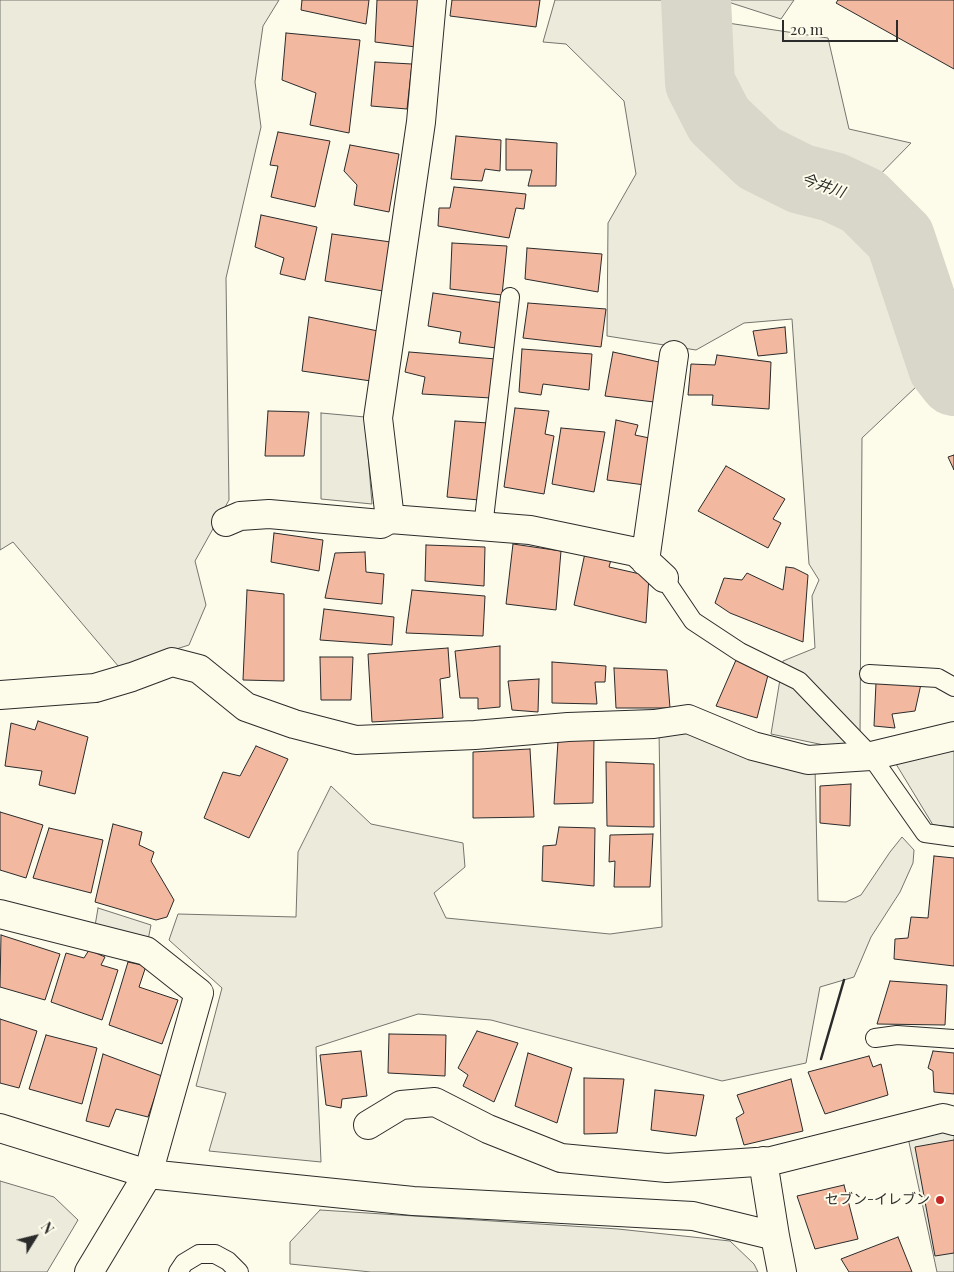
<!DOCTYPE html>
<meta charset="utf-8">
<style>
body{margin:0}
#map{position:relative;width:954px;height:1272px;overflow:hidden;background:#fdfbea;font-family:"Playfair Display",serif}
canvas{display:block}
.north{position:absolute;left:10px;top:1212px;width:50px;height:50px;-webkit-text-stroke:4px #fdfbea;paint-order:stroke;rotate:54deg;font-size:14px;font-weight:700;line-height:20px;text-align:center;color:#2b2b2b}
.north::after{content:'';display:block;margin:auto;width:18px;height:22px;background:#2b2b2b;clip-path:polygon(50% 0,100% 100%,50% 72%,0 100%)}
.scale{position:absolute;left:782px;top:20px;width:116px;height:22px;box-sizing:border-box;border:2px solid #2b2b2b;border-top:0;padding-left:6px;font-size:15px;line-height:18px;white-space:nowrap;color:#2b2b2b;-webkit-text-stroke:4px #fdfbea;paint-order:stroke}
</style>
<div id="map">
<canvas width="954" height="1272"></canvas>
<div class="north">N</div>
<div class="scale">20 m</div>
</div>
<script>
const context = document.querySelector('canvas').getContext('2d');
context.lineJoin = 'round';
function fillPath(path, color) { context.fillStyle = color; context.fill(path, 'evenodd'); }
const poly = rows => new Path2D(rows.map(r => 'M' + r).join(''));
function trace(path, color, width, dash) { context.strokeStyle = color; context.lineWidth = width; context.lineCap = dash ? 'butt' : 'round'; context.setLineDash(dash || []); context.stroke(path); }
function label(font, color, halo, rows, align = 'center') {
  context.font = font + ' "Playfair Display","Noto Sans JP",serif'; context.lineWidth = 4; context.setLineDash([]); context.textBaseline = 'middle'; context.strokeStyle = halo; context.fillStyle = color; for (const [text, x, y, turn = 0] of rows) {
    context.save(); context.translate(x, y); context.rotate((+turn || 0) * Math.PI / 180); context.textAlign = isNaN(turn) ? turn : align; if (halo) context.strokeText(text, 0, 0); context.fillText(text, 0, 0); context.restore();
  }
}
const green = poly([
 [0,0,279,0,263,26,255,82,261,127,226,278,229,500,195,561,206,605,189,645,119,667,13,542,0,550,0,0],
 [555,0,693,0,721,22,828,38,849,129,911,143,864,191,930,226,936,301,954,332,954,415,917,386,862,438,860,737,848,750,771,734,783,661,815,648,812,596,819,580,809,564,792,319,744,323,696,350,607,336,608,223,636,174,624,101,566,44,543,42,555,0],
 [692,726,815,767,818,901,846,902,861,895,890,852,902,837,914,850,913,863,900,892,871,937,854,977,820,987,806,1063,722,1081,491,1020,418,1014,316,1047,321,1162,209,1151,226,1093,196,1086,222,988,169,940,178,914,296,917,298,852,331,786,371,824,463,843,465,867,434,893,446,918,610,934,662,927,659,730,692,726],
 [954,742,954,827,933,825,893,759,954,742],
 [320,1210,618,1229,730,1241,754,1264,758,1272,371,1272,290,1264,290,1242,320,1210]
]);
const parking = poly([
 [722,0,794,0,781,19,722,0],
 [321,413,365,417,372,504,321,499,321,413],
 [98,908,151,925,148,940,95,926,98,908],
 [954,1126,954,1272,937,1272,907,1133,954,1126],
 [0,1181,54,1197,78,1220,47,1272,0,1272,0,1181]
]);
const river = poly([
 [696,0,700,83,719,120,759,158,801,179,833,187,863,201,900,238,943,367,954,381]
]);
const building = poly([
 [302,0,369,0,366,24,301,10,302,0],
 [377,0,420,0,416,47,375,42,377,0],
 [452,0,540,0,536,27,450,16,452,0],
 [838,0,954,0,954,69,836,3,838,0],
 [286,33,360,40,349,133,310,125,316,93,282,80,286,33],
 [375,62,412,64,407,109,371,106,375,62],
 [278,132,330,141,315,207,271,197,278,166,270,165,278,132],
 [456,136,501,140,500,171,485,169,482,181,451,179,456,136],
 [506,139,557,143,556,186,528,186,532,170,506,170,506,139],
 [350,145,399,154,389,212,354,205,357,185,344,171,350,145],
 [454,187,526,194,524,209,516,208,509,238,438,226,439,208,450,208,454,187],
 [261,215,317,227,305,280,280,274,284,258,255,247,261,215],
 [332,234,391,242,383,291,325,281,332,234],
 [452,243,507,246,502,295,450,289,452,243],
 [527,248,602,254,598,292,525,279,527,248],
 [433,293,504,303,496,348,459,343,461,332,428,326,433,293],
 [528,303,606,309,601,347,523,338,528,303],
 [309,317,378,331,371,381,302,371,309,317],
 [785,327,787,353,758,356,753,331,785,327],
 [522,349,592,354,589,390,543,384,541,395,519,392,522,349],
 [409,352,496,359,491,398,422,394,425,377,405,372,409,352],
 [613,352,659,362,654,402,605,396,613,352],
 [717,355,771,362,769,409,712,405,713,395,688,395,691,364,715,365,717,355],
 [515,408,549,411,545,434,554,436,544,494,504,487,515,408],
 [268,411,309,412,304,456,265,456,268,411],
 [616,420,638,425,635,435,654,439,645,485,607,480,616,420],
 [455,421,489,423,479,500,447,497,455,421],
 [561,428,605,432,594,492,552,484,561,428],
 [954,455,954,470,948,457,954,455],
 [726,466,785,499,773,519,781,523,768,548,698,511,726,466],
 [274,533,323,540,319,571,271,562,274,533],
 [513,544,561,551,556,610,506,604,513,544],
 [426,545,485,547,484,586,425,581,426,545],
 [365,552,366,572,384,574,382,604,325,598,335,553,365,552],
 [585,553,612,556,609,567,649,576,646,623,574,605,585,553],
 [786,567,794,568,808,575,803,642,730,613,715,603,724,578,742,580,747,573,783,590,786,567],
 [247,590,284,594,284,681,243,680,247,590],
 [412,590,485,596,483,636,406,633,412,590],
 [324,609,394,617,392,645,320,640,324,609],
 [500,646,500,707,478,709,478,698,460,698,455,651,500,646],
 [448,648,450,677,440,679,443,718,372,722,368,654,448,648],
 [320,657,353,657,351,700,321,700,320,657],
 [736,660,768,675,757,718,716,706,736,660],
 [552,662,606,666,605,682,595,682,597,704,552,703,552,662],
 [614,668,667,670,670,708,616,708,614,668],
 [539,679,538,712,512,710,508,681,539,679],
 [876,683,921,684,915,711,892,714,895,728,874,726,876,683],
 [38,721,88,737,75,794,39,785,42,771,5,766,11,723,35,730,38,721],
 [594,739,593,803,554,804,558,741,594,739],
 [256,746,288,759,249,838,204,818,223,772,240,776,256,746],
 [530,749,534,817,473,818,473,752,530,749],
 [606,762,654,764,654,827,607,826,606,762],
 [851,784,850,826,820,823,820,786,851,784],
 [0,812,43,825,26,878,0,870,0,812],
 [113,824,142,832,139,845,154,852,151,861,174,900,167,917,156,920,95,902,113,824],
 [559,827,595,828,594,886,542,881,543,846,556,845,559,827],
 [49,828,103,840,91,893,33,878,49,828],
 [653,834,650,887,614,887,615,861,609,862,610,835,653,834],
 [934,856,954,858,954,966,894,959,895,939,908,938,911,917,928,918,934,856],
 [1,935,60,954,45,1000,0,987,1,935],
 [89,950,105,957,101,965,118,970,102,1020,51,1002,66,953,84,958,89,950],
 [128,962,146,966,139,987,178,1000,162,1044,109,1025,128,962],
 [890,981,947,985,945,1025,877,1024,890,981],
 [0,1019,37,1031,19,1088,0,1083,0,1019],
 [477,1031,518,1043,494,1102,463,1086,468,1075,458,1068,477,1031],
 [389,1034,446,1035,445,1076,388,1073,389,1034],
 [46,1035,97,1048,82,1104,29,1089,46,1035],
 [361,1051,367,1096,342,1099,341,1108,326,1105,320,1055,361,1051],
 [933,1051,954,1053,954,1094,934,1092,933,1071,928,1068,933,1051],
 [528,1053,572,1068,557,1123,515,1106,528,1053],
 [103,1054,162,1076,148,1117,116,1109,109,1127,86,1121,103,1054],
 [869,1056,873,1067,881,1064,888,1095,825,1114,808,1072,869,1056],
 [584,1078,624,1079,617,1133,584,1134,584,1078],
 [791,1079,803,1131,744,1145,736,1118,744,1113,737,1095,791,1079],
 [655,1090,704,1095,696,1136,651,1130,655,1090],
 [954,1140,954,1253,935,1256,915,1147,954,1140],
 [844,1185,858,1239,815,1249,797,1196,844,1185],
 [898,1237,912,1272,849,1272,841,1259,898,1237]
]);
const lane = poly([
 [483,527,510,297],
 [664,578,693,621,740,652,799,681,871,756,925,833,954,837],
 [869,674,938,678,954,687],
 [875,1038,897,1035,954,1039],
 [178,1272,184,1263,199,1254,215,1254,228,1261,239,1272]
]);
const street = poly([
 [432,0,421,122,378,418,390,519,530,530,636,552,664,578],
 [226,522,240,516,269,514,381,524,390,519],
 [645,561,674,355],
 [0,695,95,688,132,677,172,662,199,669,246,707,294,724,356,740,475,735,568,727,654,724,688,719,753,746,808,760,871,756,954,736],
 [0,914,146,951,199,993,148,1174,89,1272],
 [368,1125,401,1105,435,1102,488,1129,561,1158,667,1168,771,1161,943,1118,954,1121],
 [0,1128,148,1174,413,1201,693,1216,775,1236,782,1272],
 [763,1161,775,1236]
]);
const wall = poly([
 [821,1059,844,980]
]);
const markers = [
 [940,1200,5,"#c62828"]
];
const poiNames = [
 ["セブン-イレブン",930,1200]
];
const waterNames = [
 ["今井川",823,186,19]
];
fillPath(green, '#ecebdb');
trace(green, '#74746e', 1);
fillPath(parking, '#eceadb');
trace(parking, '#74746e', 1);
trace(river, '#d8d7c9', 70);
fillPath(building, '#f2b8a0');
trace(building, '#2b2b2b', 1);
trace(lane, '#2b2b2b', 20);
trace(street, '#2b2b2b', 30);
trace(lane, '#fdfbea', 18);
trace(street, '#fdfbea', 28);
trace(wall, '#2b2b2b', 2.5);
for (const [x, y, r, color] of markers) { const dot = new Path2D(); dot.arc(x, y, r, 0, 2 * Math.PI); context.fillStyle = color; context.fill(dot); trace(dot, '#fdfbea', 2); }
label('14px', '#2b2b2b', '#fdfbea', poiNames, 'right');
label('italic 15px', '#2b2b2b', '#fdfbea', waterNames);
</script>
